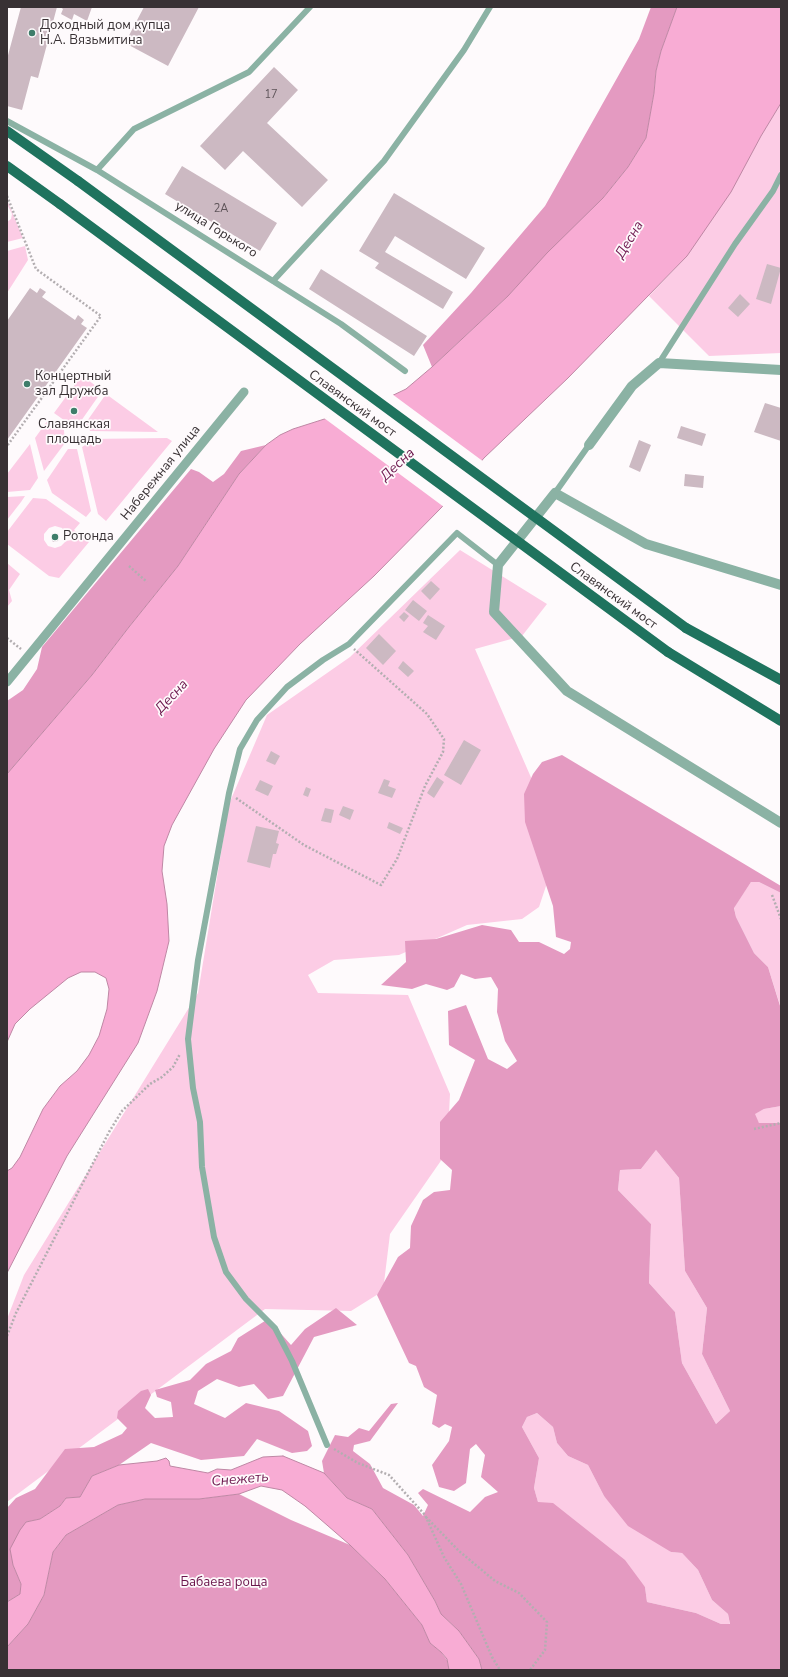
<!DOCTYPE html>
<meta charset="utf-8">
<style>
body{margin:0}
#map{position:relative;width:788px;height:1677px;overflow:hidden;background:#fefafc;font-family:"Nunito Sans",sans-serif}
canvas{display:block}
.frame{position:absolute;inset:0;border:8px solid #383134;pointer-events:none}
</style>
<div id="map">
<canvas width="788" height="1677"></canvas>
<div class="frame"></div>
</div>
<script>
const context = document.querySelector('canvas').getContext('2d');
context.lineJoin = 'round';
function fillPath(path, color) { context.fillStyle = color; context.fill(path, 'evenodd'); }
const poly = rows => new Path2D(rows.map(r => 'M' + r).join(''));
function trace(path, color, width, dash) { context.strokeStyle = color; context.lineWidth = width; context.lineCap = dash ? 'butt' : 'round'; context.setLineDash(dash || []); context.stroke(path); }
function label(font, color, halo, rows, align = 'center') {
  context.font = font + ' "Nunito Sans",sans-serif'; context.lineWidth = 3.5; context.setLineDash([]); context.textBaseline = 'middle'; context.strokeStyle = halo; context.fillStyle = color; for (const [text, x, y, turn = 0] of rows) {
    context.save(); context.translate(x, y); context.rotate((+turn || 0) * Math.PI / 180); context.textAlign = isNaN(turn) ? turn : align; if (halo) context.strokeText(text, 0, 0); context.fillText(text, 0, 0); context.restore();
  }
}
const green = poly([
 [781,103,781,353,709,356,649,296,687,256],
 [7,200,23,238,7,242,7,222,11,219,12,214,7,204],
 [25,246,28,260,7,293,7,251],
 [82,375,102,391,81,421,71,421,68,423,54,413],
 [106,394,158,432,90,431,89,427,85,424],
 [48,420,64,430,65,443,44,471,35,438],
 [167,438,172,441,106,521,98,514,82,447,87,444,89,439],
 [30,444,38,478,30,490,7,492,7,474],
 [68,449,77,449,91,511,86,517,52,493,47,480],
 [25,496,21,502,7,520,7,497],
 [33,498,46,499,80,523,74,530,78,533,67,535,62,528,55,526,49,528,44,534,44,540,48,546,55,548,61,546,66,541,84,538,89,542,59,578,49,576,7,544,7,532],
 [460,550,547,604,522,636,475,649,533,782,547,883,539,907,522,919,467,925,399,955,334,960,308,975,318,993,408,995,450,1094,447,1152,390,1234,383,1291,351,1311,265,1309,7,1502,7,1319,24,1275,198,993,229,804,267,715,350,657],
 [7,563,20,574,9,590,12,601,7,607],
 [751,882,759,882,781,893,781,1008,768,967,754,953,736,917,734,907],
 [781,1106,781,1123,759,1123,754,1114,764,1109],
 [656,1150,679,1178,685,1271,707,1308,702,1354,730,1411,716,1424,682,1363,675,1312,649,1283,651,1224,618,1190,620,1170,641,1169],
 [537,1413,553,1427,557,1443,568,1456,588,1465,604,1496,671,1552,682,1553,698,1570,712,1600,728,1614,730,1625,721,1624,696,1613,647,1602,645,1587,538,1502,534,1488,539,1458,522,1427,527,1417]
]);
const forest = poly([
 [651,7,677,7,661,51,656,71,654,93,646,138,628,167,603,198,508,296,432,367,423,345,471,293,545,206,639,39],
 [266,445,239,474,178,566,129,627,92,675,7,774,7,701,23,690,37,669,42,647,191,469,199,472,213,482,224,474,241,451],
 [562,755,781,886,781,893,759,882,751,882,734,908,736,917,754,953,768,967,781,1009,781,1106,764,1109,755,1114,759,1123,781,1123,781,1670,482,1670,479,1659,459,1631,441,1614,435,1601,408,1555,372,1509,347,1498,324,1473,322,1461,335,1435,348,1437,359,1428,369,1431,391,1404,398,1403,370,1441,354,1445,353,1451,370,1464,383,1488,414,1505,423,1516,428,1505,418,1493,423,1489,470,1512,485,1497,498,1492,481,1477,485,1455,476,1444,470,1449,466,1483,454,1491,439,1487,432,1465,449,1441,452,1427,445,1424,439,1428,432,1424,437,1395,424,1387,416,1366,409,1363,377,1295,398,1257,410,1248,411,1226,423,1200,434,1192,450,1190,452,1170,440,1159,440,1122,459,1100,475,1060,449,1045,448,1011,466,1005,488,1059,507,1069,517,1061,505,1041,497,1012,498,989,491,977,475,979,461,974,454,987,447,990,426,984,412,989,381,985,406,962,405,941,436,939,482,925,511,930,519,942,539,942,564,954,570,949,571,942,556,937,553,906,525,822,524,794,533,774,542,762],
 [656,1150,679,1178,685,1271,707,1308,702,1354,730,1411,716,1424,682,1363,675,1312,649,1283,651,1224,618,1190,620,1170,641,1169],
 [537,1413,553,1427,557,1443,568,1456,588,1465,604,1496,628,1526,671,1552,682,1553,698,1570,712,1600,728,1614,730,1624,721,1624,696,1613,647,1602,645,1587,625,1560,553,1503,538,1502,534,1488,539,1458,522,1427,527,1417],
 [336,1308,357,1325,314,1337,283,1396,268,1399,254,1384,239,1387,217,1379,198,1391,194,1404,225,1418,246,1403,279,1411,308,1431,312,1446,307,1451,292,1453,257,1439,244,1456,201,1460,151,1443,119,1465,92,1476,80,1497,66,1498,60,1506,40,1519,26,1522,13,1565,21,1584,20,1594,7,1602,7,1508,16,1498,35,1489,65,1449,94,1447,122,1434,127,1428,117,1418,118,1411,141,1391,148,1389,151,1395,145,1408,155,1418,173,1417,171,1402,157,1397,155,1390,190,1380,206,1364,231,1351,238,1338,268,1319,291,1345,305,1329],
 [239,1494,291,1520,350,1545,385,1579,422,1625,430,1643,441,1652,447,1660,449,1670,7,1670,7,1647,28,1624,44,1595,53,1552,66,1535,118,1505,145,1499,199,1499]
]);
const water = poly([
 [677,7,781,7,781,103,761,136,731,192,687,256,568,378,484,458,441,508,374,576,300,644,246,700,214,749,172,825,164,846,162,871,167,904,169,941,157,991,138,1043,67,1156,7,1273,7,1171,12,1168,20,1157,43,1109,60,1086,77,1071,89,1055,99,1036,107,1009,109,989,106,978,95,972,81,972,68,978,30,1009,15,1024,7,1042,7,774,92,675,129,627,178,566,239,474,266,445,280,435,293,429,381,401,406,389,432,367,508,296,547,253,603,198,628,167,646,138,654,93,656,71,661,51,677,7],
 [283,1456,324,1473,347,1498,372,1509,408,1555,435,1601,441,1614,459,1631,479,1659,482,1670,449,1670,447,1659,441,1652,430,1643,422,1625,385,1579,350,1545,305,1506,282,1490,261,1486,239,1494,199,1499,145,1499,118,1505,66,1535,53,1552,44,1595,28,1624,7,1647,7,1602,20,1594,21,1584,13,1565,10,1549,20,1530,26,1522,40,1519,60,1506,66,1498,80,1497,92,1476,119,1465,157,1461,166,1458,169,1461,170,1466,208,1473,217,1469,231,1470,263,1457,283,1456]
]);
const pier = poly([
 [392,394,484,462,444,507,324,418,381,400]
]);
const building = poly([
 [21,7,57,7,38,78,31,76,22,110,7,106,7,59],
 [60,7,92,7,87,21,74,14,72,20,61,14,63,9],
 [144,7,199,7,168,66,125,43],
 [274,67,298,90,267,123,328,180,302,207,243,151,225,170,200,146],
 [182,166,277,223,260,251,165,194],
 [394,193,485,248,466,279,395,236,385,252,453,292,443,309,375,268,379,263,359,251],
 [767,264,781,268,771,304,756,299],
 [321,269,427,336,414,356,309,289],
 [30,288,37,293,40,288,46,292,42,297,75,320,78,315,84,320,81,324,87,328,7,440,7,321],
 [740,294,750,304,738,317,728,308],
 [765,403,781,408,781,441,754,432],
 [681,426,706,434,702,446,677,438],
 [639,440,651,445,640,472,629,467],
 [685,474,704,476,703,488,684,486],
 [56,533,59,537,58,541,53,542,51,538,52,534],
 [431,581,440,589,430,600,421,591],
 [413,600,427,611,419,621,405,610],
 [404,612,409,616,404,622,399,617],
 [428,615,445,626,436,640,423,632,428,626,423,623],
 [379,634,396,651,383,665,366,648],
 [403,661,414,671,408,677,398,668],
 [464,740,481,750,461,785,444,775],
 [271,751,280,756,275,765,266,761],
 [437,777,444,782,434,798,427,793],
 [384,779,390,781,388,786,396,789,392,798,378,793],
 [260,780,273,786,268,796,255,790],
 [306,787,311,789,308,797,303,795],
 [343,806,354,810,350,820,339,815],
 [325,808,334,810,331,823,321,821],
 [389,822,403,828,400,834,387,828],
 [256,826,279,831,276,843,279,844,276,854,273,854,270,868,247,862]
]);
const path = poly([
 [7,196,36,269,101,316,7,446],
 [129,566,147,582],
 [7,638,21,649],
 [236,798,304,845,381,885,397,859,425,786,443,752,444,739,427,714,354,649],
 [772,895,781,919],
 [754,1129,781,1123],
 [7,1336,16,1313,109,1132,122,1111,150,1084,162,1077,173,1067,180,1054],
 [334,1449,358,1463,389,1475,425,1515,444,1557,461,1584,492,1657,500,1670],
 [426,1517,459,1551,495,1581,519,1593,547,1622,545,1650,530,1670]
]);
const service = poly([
 [7,121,97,170,341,324,405,371],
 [97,170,134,129,249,72,310,7],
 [273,281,384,161,464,50,490,7],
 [659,363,735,244,773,191,781,175],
 [555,493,589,445],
 [327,1445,292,1361,275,1328,246,1299,226,1272,214,1237,202,1167,200,1122,193,1088,188,1039,198,960,229,793,240,749,257,720,287,687,323,660,349,644,457,533,498,565]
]);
const pedestrian = poly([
 [7,682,244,392]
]);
const minor = poly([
 [589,445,632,386,659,363,781,370]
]);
const tertiary = poly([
 [781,585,646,544,555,493,498,565,494,612,567,691,781,823]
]);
const primary = poly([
 [7,131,78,181],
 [7,166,60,204],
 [686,628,781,680],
 [668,652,781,721]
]);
const primaryBridge = poly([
 [78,181,686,628],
 [60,204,668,652]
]);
const markers = [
 [32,33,4,"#3e7d6a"],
 [27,384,4,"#3e7d6a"],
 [74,411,4,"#3e7d6a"],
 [55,537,4,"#3e7d6a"]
];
const numberNames = [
 ["17",271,95],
 ["2А",221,209]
];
const poiNames = [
 ["Доходный дом купца",40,26],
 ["Н.А. Вязьмитина",40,41],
 ["Концертный",35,377],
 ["зал Дружба",35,392],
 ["Славянская",74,425,"center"],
 ["площадь",74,440,"center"],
 ["Ротонда",63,537]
];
const streetNames = [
 ["улица Горького",216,230,32],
 ["Славянский мост",352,404,36],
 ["Набережная улица",161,473,-51],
 ["Славянский мост",613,596,36]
];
const parkNames = [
 ["Бабаева роща",224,1583]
];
const waterNames = [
 ["Десна",630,240,-59],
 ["Десна",398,465,-43],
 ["Десна",172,697,-47],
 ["Снежеть",240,1480,-5]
];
fillPath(green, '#fccce5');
fillPath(forest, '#e49ac1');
fillPath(water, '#f8acd4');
trace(water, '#be87a4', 1);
fillPath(pier, '#fefafc');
fillPath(building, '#ccb9c2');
trace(path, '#b3aeb1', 2.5, [2, 2]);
trace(service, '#8bb2a4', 6);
trace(pedestrian, '#8bb2a4', 9);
trace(minor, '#8bb2a4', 10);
trace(tertiary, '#8bb2a4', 10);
trace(primary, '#1f735e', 10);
trace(primaryBridge, '#1f735e', 10);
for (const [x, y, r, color] of markers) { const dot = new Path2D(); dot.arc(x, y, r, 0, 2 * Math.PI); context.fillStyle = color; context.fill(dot); trace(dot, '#fefafc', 1.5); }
label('11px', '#5d5358', null, numberNames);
label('13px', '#383134', '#fefafc', poiNames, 'left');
label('13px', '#383134', '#fefafc', streetNames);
label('13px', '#6b154b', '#fefafc', parkNames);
label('italic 14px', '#6e194f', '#fefafc', waterNames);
</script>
